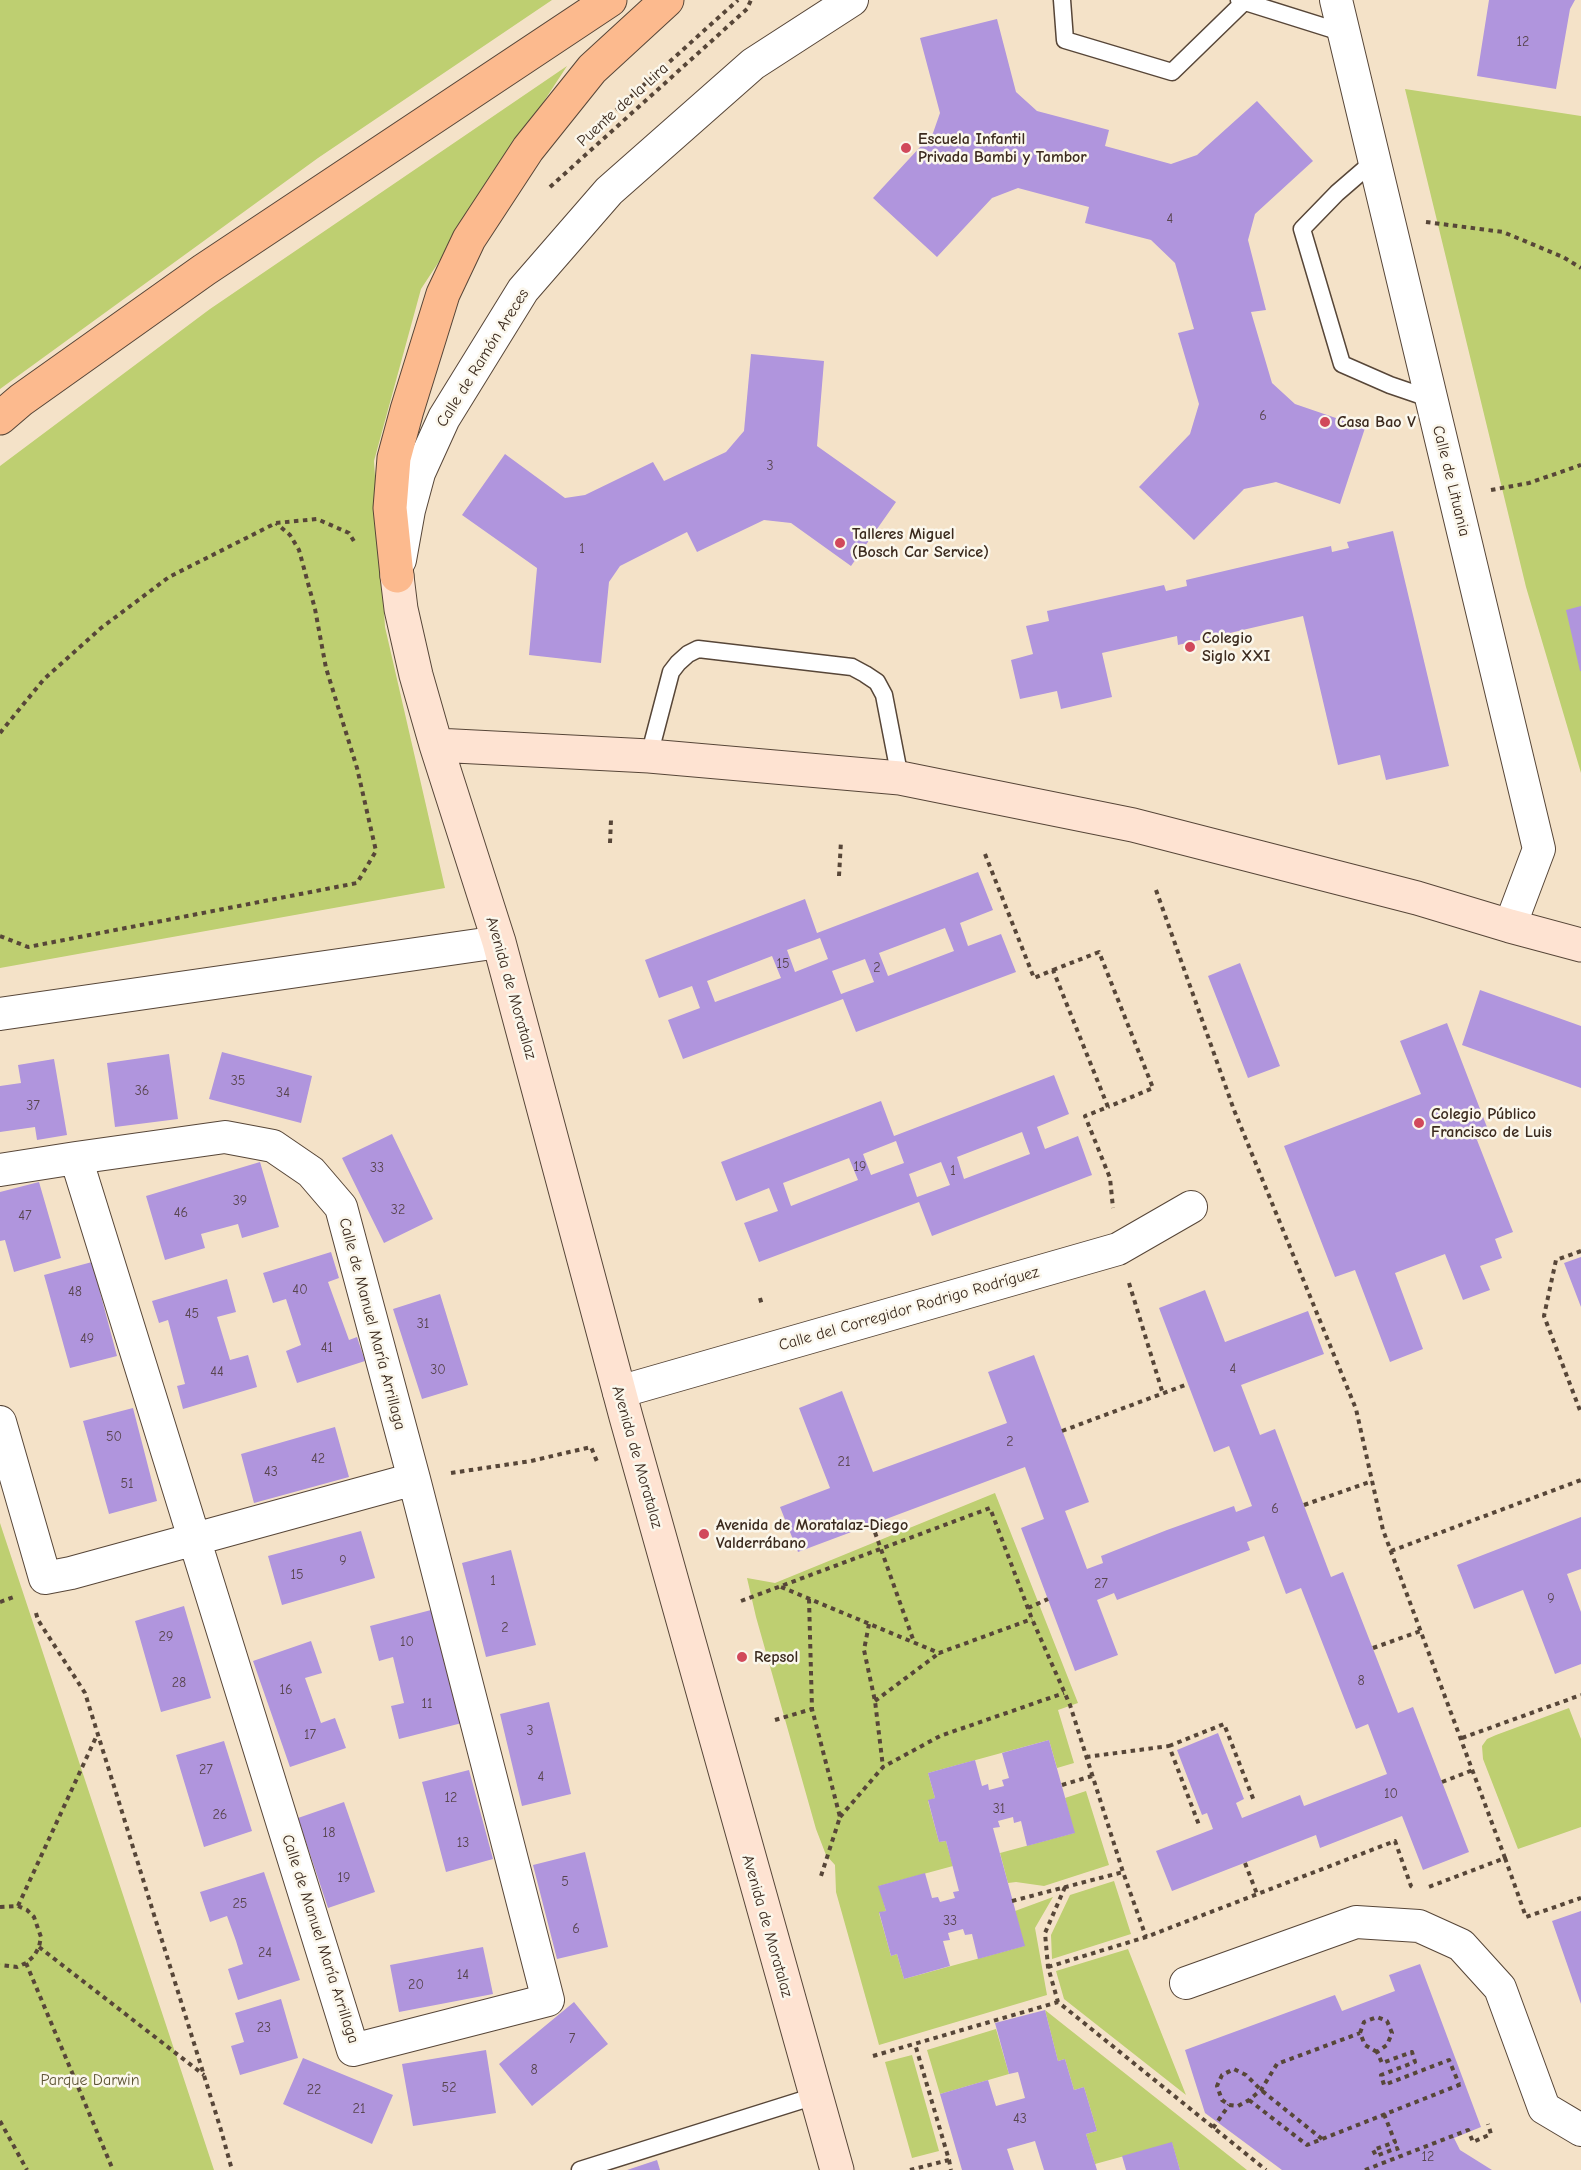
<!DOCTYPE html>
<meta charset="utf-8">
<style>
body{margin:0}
canvas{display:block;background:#f4e2c8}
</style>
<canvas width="1581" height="2170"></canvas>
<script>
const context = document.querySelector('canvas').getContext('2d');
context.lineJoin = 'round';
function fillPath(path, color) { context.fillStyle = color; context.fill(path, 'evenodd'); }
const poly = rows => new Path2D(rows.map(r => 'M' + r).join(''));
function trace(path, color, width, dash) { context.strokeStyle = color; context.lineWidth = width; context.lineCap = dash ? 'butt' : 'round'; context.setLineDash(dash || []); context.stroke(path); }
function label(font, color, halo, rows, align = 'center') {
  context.font = font + ' "Comic Neue",sans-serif'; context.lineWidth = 5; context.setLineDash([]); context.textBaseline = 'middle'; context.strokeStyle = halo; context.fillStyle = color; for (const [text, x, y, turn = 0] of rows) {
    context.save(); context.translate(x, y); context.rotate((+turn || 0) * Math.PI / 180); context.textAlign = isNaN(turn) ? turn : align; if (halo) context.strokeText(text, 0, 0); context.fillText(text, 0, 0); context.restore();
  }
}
const green = poly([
 [0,0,552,0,318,158,0,389],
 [567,66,421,289,374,461,385,627,445,888,0,968,0,466,210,309],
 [1405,89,1581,116,1581,773,1526,587],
 [995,1493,1078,1703,1058,1710,1074,1763,1057,1768,1049,1740,928,1773,935,1798,928,1801,939,1842,946,1841,953,1866,879,1886,886,1911,879,1913,891,1956,897,1954,904,1979,1024,1946,1015,1911,1053,1897,1035,1928,1047,1995,879,2045,836,1892,835,1865,826,1855,816,1829,756,1617,747,1578,775,1583],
 [0,1523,214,2170,0,2170],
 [1569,1708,1581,1739,1581,1827,1518,1849,1483,1759,1482,1746,1487,1739,1496,1735],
 [1086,1791,1109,1865,1044,1886,1016,1882,1008,1883,1000,1853,1074,1833,1065,1798],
 [1114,1881,1131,1934,1052,1959,1051,1935,1070,1895],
 [1128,1949,1186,2095,1064,1999,1056,1971],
 [1045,2010,1247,2170,1180,2170,1172,2143,1095,2164,1086,2134,1097,2131,1084,2087,1074,2090,1065,2059,1058,2061],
 [996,2029,1009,2074,940,2094,927,2050],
 [912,2055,939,2151,912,2158,885,2062]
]);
const building = poly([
 [1489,0,1575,0,1570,9,1556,89,1477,76],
 [997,19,1016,92,1037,111,1109,130,1105,146,1171,164,1197,155,1257,101,1313,161,1255,214,1248,240,1266,310,1251,312,1272,383,1295,404,1365,428,1340,504,1276,482,1244,489,1194,540,1139,487,1190,434,1199,404,1178,333,1194,329,1175,263,1151,240,1085,223,1089,207,1018,188,992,198,937,257,873,198,933,133,940,113,920,38],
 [751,354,824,361,817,446,896,502,851,566,791,523,764,520,697,552,687,532,620,566,609,582,601,663,529,655,537,568,462,515,505,454,565,498,585,495,653,462,664,481,726,452,744,431],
 [1393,531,1449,766,1386,780,1380,755,1338,765,1303,616,1178,645,1177,636,1102,653,1112,697,1061,709,1057,691,1020,699,1011,660,1033,654,1026,626,1049,621,1047,611,1164,585,1166,591,1187,586,1186,580,1331,546,1332,552,1349,548,1347,542],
 [1581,606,1581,671,1580,671,1566,610],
 [978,872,993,910,960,923,968,946,1001,934,1016,972,856,1032,843,999,683,1059,668,1020,700,1008,692,986,659,998,645,960,805,899,817,933],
 [945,928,954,951,888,976,879,953],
 [820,938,828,959,795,972,787,950],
 [772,956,781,978,715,1002,707,981],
 [865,959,874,982,841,994,832,971],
 [1240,963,1280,1066,1248,1078,1208,976],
 [1480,990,1581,1026,1581,1088,1462,1045],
 [1447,1023,1490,1135,1477,1140,1513,1232,1495,1239,1502,1258,1480,1266,1490,1290,1463,1300,1445,1254,1395,1273,1423,1349,1390,1362,1355,1270,1335,1277,1284,1146,1421,1094,1400,1041],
 [222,1052,312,1076,301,1123,209,1099],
 [169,1054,178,1119,115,1127,107,1063],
 [54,1059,67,1135,37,1140,35,1127,0,1132,0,1086,21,1083,18,1065],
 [1054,1075,1069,1114,1037,1127,1045,1149,1078,1136,1092,1175,932,1236,919,1202,759,1262,744,1223,778,1211,769,1188,736,1201,721,1162,881,1101,894,1136],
 [1022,1132,1030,1154,964,1179,957,1157],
 [896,1141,904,1163,871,1175,863,1154],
 [849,1158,858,1180,791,1206,783,1183],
 [941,1162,950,1185,917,1197,909,1174],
 [392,1134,433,1219,384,1243,342,1158],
 [260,1162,279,1227,242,1238,238,1224,201,1234,205,1248,165,1260,146,1196],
 [39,1182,61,1258,14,1272,5,1240,0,1241,0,1192],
 [331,1252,339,1278,328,1282,349,1340,357,1337,365,1361,297,1383,286,1351,301,1345,286,1299,273,1303,263,1273],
 [1581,1257,1581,1307,1564,1263],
 [92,1262,117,1356,70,1368,44,1275],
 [227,1279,236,1312,217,1317,230,1360,248,1355,257,1387,183,1409,177,1386,185,1384,168,1320,159,1323,152,1301],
 [1205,1290,1225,1342,1308,1311,1324,1354,1241,1385,1260,1435,1275,1429,1331,1577,1343,1572,1398,1713,1413,1707,1469,1852,1423,1870,1402,1816,1320,1848,1316,1835,1172,1891,1156,1851,1213,1829,1207,1813,1202,1815,1177,1750,1218,1733,1244,1799,1236,1803,1242,1818,1300,1795,1304,1806,1387,1774,1368,1724,1356,1729,1301,1588,1286,1594,1264,1536,1247,1542,1250,1550,1117,1600,1114,1593,1097,1600,1118,1655,1075,1671,1021,1528,1044,1519,1025,1467,798,1552,780,1507,830,1488,799,1408,842,1391,873,1472,1007,1423,988,1372,1034,1355,1089,1502,1065,1511,1087,1569,1103,1563,1101,1556,1167,1530,1234,1506,1236,1512,1252,1506,1229,1446,1214,1452,1159,1308],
 [440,1294,468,1385,422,1399,393,1309],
 [133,1408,157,1501,109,1514,83,1421],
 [335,1427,349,1477,254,1503,241,1454],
 [1581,1517,1581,1569,1567,1574,1581,1612,1581,1664,1555,1674,1523,1590,1474,1609,1457,1565],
 [361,1531,375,1578,282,1605,268,1556],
 [511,1550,536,1645,486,1657,462,1563],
 [184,1606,211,1698,161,1712,135,1621],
 [431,1610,462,1723,399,1739,391,1706,404,1703,393,1657,379,1661,370,1626],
 [311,1641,322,1673,305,1678,321,1723,335,1718,346,1748,290,1767,253,1661],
 [549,1702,571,1794,522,1806,500,1714],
 [1049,1740,1075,1833,1027,1846,1021,1821,1014,1823,1013,1817,998,1821,1000,1827,993,1828,1025,1946,978,1959,972,1934,965,1935,963,1929,948,1933,950,1940,943,1941,950,1966,904,1979,897,1954,891,1956,879,1912,886,1911,878,1886,925,1873,932,1898,938,1897,940,1902,955,1898,953,1892,959,1891,946,1841,939,1842,928,1800,935,1798,928,1773,975,1760,982,1786,988,1784,989,1790,1004,1786,1002,1780,1009,1778,1002,1753],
 [224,1741,252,1831,204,1847,176,1755],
 [469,1770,493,1859,446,1872,422,1782],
 [344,1802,375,1892,328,1908,298,1818],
 [585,1852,608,1947,557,1959,533,1865],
 [264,1872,300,1980,238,2000,228,1969,243,1964,236,1941,227,1916,210,1922,200,1892],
 [1581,1911,1581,2004,1552,1921],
 [483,1947,493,1994,399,2012,390,1965],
 [1420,1964,1481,2127,1454,2138,1460,2150,1492,2170,1282,2170,1205,2113,1185,2050,1335,1995,1342,2011,1395,1991,1389,1975],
 [281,1999,298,2058,240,2075,231,2046,244,2042,235,2013],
 [574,2002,608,2044,532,2106,499,2064],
 [1045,2010,1058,2061,1065,2059,1074,2090,1084,2087,1097,2131,1086,2134,1097,2170,1044,2170,1035,2141,1007,2149,1014,2170,962,2170,940,2094,988,2080,996,2106,1025,2098,1018,2072,1009,2074,995,2023],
 [486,2050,496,2113,413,2126,402,2064],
 [303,2058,393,2095,372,2144,283,2104],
 [1172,2142,1180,2170,1126,2170,1122,2156],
 [657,2160,660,2170,627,2170]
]);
const path = poly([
 [596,128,738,0],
 [550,187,747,9,751,0],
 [1426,222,1503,232,1563,257,1581,268],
 [1491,490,1529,483,1581,465],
 [0,733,44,679,101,628,169,577,276,523,317,519,349,533,355,543],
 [610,843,611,820],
 [985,854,1034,978,1053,970,1108,1107,1085,1116,1110,1178,1113,1208],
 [839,876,841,841],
 [1156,890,1234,1110,1356,1409,1383,1530,1505,1858,1426,1888],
 [0,936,28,947,357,883,376,851,357,768,326,668,315,609,299,550,290,535,276,523],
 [1053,970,1099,952,1153,1088,1108,1107],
 [1581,1251,1556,1260,1544,1316,1581,1413],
 [1129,1283,1163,1394],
 [760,1298,762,1305],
 [1062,1431,1188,1384],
 [451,1473,531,1461,591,1447,598,1464],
 [1304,1505,1372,1481],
 [872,1524,914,1642],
 [1391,1551,1581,1480],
 [781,1587,939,1653,1032,1619],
 [809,1599,812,1709,840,1817,821,1876],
 [741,1601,990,1508,1032,1619,1070,1705,1123,1872,1146,1937],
 [0,1602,14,1597],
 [1028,1608,1048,1599],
 [36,1613,38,1620,85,1693,221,2130,232,2170],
 [869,1624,864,1650,875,1701,883,1767],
 [1373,1648,1421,1631],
 [875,1701,938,1654],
 [775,1720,812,1709],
 [1462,1738,1581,1695],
 [1169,1746,1224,1724,1254,1801],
 [1086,1757,1169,1746,1199,1825],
 [1442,1782,1473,1770],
 [1062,1785,1092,1776],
 [840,1817,883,1767,940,1736,1064,1693],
 [1505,1858,1526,1917,1581,1898],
 [1245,1863,1257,1894],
 [1065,1887,1045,1933,1048,1967,1058,2002,1266,2170],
 [1012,1901,1123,1872],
 [18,1906,97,1735],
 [0,1907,18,1906,27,1910,34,1917,41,1937,39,1947,34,1956,26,1963,17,1967,0,1965],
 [39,1947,204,2075],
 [26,1963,113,2170],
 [1048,1967,1146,1937,1395,1841,1411,1886,1414,1888],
 [1377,2052,1365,2045,1360,2033,1364,2022,1377,2017,1387,2021,1392,2033,1387,2045,1377,2052,1382,2063,1412,2052,1415,2062,1381,2075,1384,2085,1449,2060,1459,2084],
 [873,2056,1058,2002],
 [1249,2100,1307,2145,1464,2083],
 [1384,2114,1395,2142,1373,2150,1376,2156,1397,2148,1400,2156],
 [0,2121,27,2170],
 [1213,2128,1229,2105],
 [1322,2139,1261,2090,1246,2075,1234,2069,1222,2075,1217,2086,1222,2100,1229,2105,1238,2106,1249,2100,1261,2090,1277,2064,1360,2033],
 [949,2160,951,2170],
 [910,2170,949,2160,915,2044],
 [1365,2170,1468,2130,1473,2142,1491,2134,1488,2124]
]);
const lane = poly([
 [1062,0,1065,40,1172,72,1244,2],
 [1239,0,1344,33],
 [1374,161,1337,193,1302,229,1342,364,1390,385,1431,399],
 [649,756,671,672,678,663,688,654,698,649,852,667,865,674,877,682,884,695,900,778],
 [580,2170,815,2096]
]);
const street = poly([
 [1336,0,1539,849,1510,926],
 [400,560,409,510,419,473,444,418,523,290,609,191,753,64,852,0],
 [0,1014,499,942],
 [0,1170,76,1158,225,1137,273,1146,311,1172,341,1207,414,1479,548,2000,353,2050,76,1158],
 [619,1392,1118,1249,1191,1207],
 [0,1422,45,1578,71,1573,414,1479],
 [1186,1983,1356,1922,1419,1926,1461,1945,1500,1988,1544,2108,1581,2130]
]);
const secondary = poly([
 [397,576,401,609,416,675,436,745,499,942,626,1417,837,2170],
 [436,745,649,756,900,778,1133,825,1417,898,1510,926,1581,945]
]);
const highway = poly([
 [0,418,21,400,204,270,610,0],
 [397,576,390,508,394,458,407,410,443,294,469,239,528,149,592,69,667,0]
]);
const markers = [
 [906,148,6,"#d1495b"],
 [1325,422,6,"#d1495b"],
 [840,543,6,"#d1495b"],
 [1190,647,6,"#d1495b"],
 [1419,1123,6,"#d1495b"],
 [704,1534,6,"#d1495b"],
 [742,1657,6,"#d1495b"]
];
const numberNames = [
 ["12",1523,42],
 ["4",1170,219],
 ["6",1263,416],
 ["3",770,466],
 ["1",582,549],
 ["15",783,964],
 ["2",877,968],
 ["35",238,1081],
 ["36",142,1091],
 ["34",283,1093],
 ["37",33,1106],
 ["19",860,1167],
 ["33",377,1168],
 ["1",953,1171],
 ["39",240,1201],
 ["32",398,1210],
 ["46",181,1213],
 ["47",25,1216],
 ["40",300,1290],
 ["48",75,1292],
 ["45",192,1314],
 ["31",423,1324],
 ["49",87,1339],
 ["41",327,1348],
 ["4",1233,1369],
 ["30",438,1370],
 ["44",217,1372],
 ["50",114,1437],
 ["2",1010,1442],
 ["42",318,1459],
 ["21",844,1462],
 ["43",271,1472],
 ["51",127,1484],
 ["6",1275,1509],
 ["9",343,1561],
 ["15",297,1575],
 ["1",493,1581],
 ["27",1101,1584],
 ["9",1551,1599],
 ["2",505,1628],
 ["29",166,1637],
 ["10",407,1642],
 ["8",1361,1681],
 ["28",179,1683],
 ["16",286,1690],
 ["11",427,1704],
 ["3",530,1731],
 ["17",310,1735],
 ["27",206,1770],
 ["4",541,1777],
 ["10",1391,1794],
 ["12",451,1798],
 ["31",999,1809],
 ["26",220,1815],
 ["18",329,1833],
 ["13",463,1843],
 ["19",344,1878],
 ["5",565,1882],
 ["25",240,1904],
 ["33",950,1921],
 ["6",576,1929],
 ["24",265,1953],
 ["14",463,1975],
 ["20",416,1985],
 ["23",264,2028],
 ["7",572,2039],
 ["8",534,2070],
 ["52",449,2088],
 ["22",314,2090],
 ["21",359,2109],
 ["43",1020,2119],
 ["12",1428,2157]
];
const streetNames = [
 ["Puente de la Lira",623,105,-42],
 ["Calle de Ramón Areces",483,358,-58],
 ["Calle de Lituania",1451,481,76],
 ["Avenida de Moratalaz",511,988,74],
 ["Calle del Corregidor Rodrigo Rodríguez",909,1309,-16],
 ["Calle de Manuel María Arrillaga",372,1324,75],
 ["Avenida de Moratalaz",637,1457,74],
 ["Avenida de Moratalaz",767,1926,74],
 ["Calle de Manuel María Arrillaga",320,1939,72]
];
const poiNames = [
 ["Escuela Infantil",918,139],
 ["Privada Bambi y Tambor",918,157],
 ["Casa Bao V",1337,422],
 ["Talleres Miguel",852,534],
 ["(Bosch Car Service)",852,552],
 ["Colegio",1202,638],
 ["Siglo XXI",1202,656],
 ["Colegio Público",1431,1114],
 ["Francisco de Luis",1431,1132],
 ["Avenida de Moratalaz-Diego",716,1525],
 ["Valderrábano",716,1543],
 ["Repsol",754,1657]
];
const parkNames = [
 ["Parque Darwin",90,2080]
];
fillPath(green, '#becf71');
fillPath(building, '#b095dd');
trace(lane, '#574638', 19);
trace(street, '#574638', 34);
trace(secondary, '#574638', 35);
trace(highway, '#574638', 35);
trace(path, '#574638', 4, [4.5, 4.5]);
trace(lane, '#fff', 16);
trace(street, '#fff', 32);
trace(secondary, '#fee3d2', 33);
trace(highway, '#fcba8e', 33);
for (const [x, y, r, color] of markers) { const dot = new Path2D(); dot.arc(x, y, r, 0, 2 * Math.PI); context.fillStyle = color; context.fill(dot); trace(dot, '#fbf7ec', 2); }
label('14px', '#58454e', null, numberNames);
label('16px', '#3b2a1e', '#fbf7ec', streetNames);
label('bold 16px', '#3b2a1e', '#fbf7ec', poiNames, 'left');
label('16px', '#5c5333', '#fbf7ec', parkNames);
</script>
